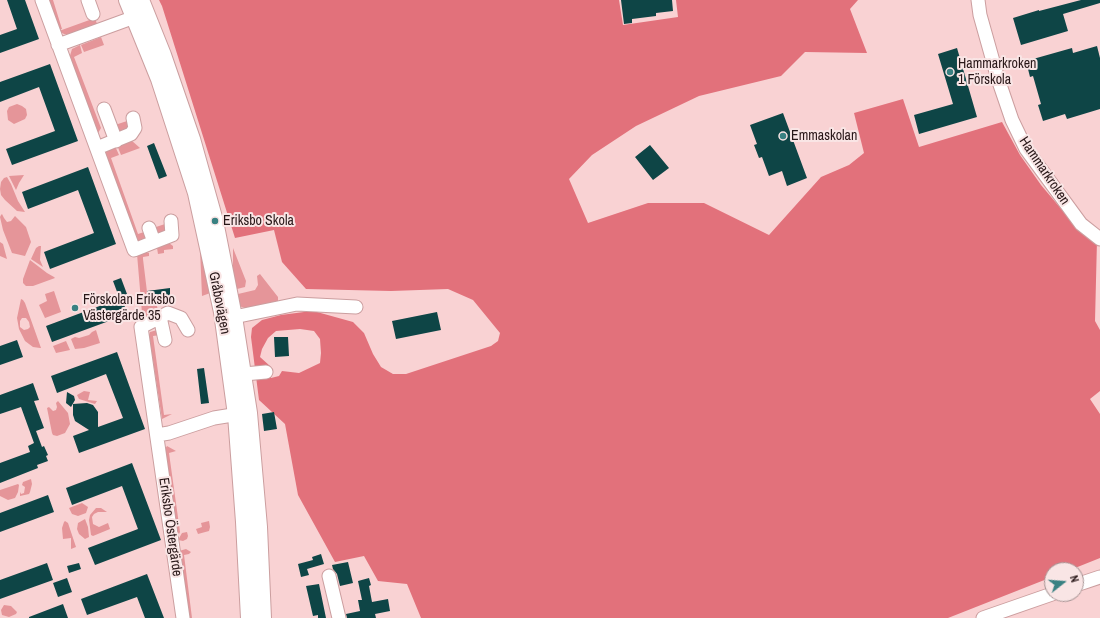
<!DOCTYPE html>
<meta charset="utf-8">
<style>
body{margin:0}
#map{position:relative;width:1100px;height:618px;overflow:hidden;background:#f9d2d3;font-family:"Archivo Narrow",sans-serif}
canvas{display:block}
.north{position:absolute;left:1044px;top:562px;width:40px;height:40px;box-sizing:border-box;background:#f9e5e5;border:1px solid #a59393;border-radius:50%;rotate:73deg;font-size:11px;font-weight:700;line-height:16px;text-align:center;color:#281718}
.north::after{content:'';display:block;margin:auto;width:14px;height:18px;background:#398182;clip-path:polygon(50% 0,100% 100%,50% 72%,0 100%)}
</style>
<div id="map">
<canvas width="1100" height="618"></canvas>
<div class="north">N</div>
</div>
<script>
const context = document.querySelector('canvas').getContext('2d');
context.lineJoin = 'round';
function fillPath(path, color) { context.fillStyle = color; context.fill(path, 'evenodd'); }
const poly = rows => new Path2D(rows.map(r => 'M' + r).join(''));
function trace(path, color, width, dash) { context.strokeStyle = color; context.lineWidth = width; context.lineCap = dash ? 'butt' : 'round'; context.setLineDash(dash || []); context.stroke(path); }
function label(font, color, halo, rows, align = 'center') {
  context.font = font + ' "Archivo Narrow",sans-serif'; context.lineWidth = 4; context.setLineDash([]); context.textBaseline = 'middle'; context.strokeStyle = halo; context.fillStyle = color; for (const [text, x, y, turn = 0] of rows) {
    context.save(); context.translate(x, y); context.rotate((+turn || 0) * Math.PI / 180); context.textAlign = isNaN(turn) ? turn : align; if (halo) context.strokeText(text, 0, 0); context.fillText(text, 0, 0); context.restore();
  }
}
const green = poly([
 [46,0,53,0,62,29,59,30],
 [95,18,97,24,69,34,64,34,59,31],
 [101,37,104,45,84,52,81,45],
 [80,45,82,53,74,57,101,128,97,135,69,59,72,49],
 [17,104,22,106,26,109,27,115,25,119,14,124,8,120,7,111,9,107],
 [130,120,131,128,119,135,115,125],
 [131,140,140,148,121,155,117,145],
 [115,146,119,155,111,158,138,234,147,231,148,238,139,242,136,240,105,154,108,149],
 [24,175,19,183,16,190,9,176],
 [7,177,11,184,18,201,25,212,17,211,5,200,1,195,0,189,1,182,4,178],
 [2,214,4,218,7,222,11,221,15,216,26,227,31,242,25,256,12,253,3,230,0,217,1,215],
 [168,223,170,227,160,236,153,228],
 [0,242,3,244,7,259,0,256],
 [169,243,173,246,173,249,164,250,164,253,158,254,157,248],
 [39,246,41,246,40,260,43,267,31,259,36,248],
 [233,248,246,281,245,287,237,289,238,294,255,290,258,285,257,276,260,274,278,297,278,301,245,308,239,306,233,278],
 [200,249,201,249,213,292,202,296],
 [145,252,149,253,149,256,143,257,143,259,148,300,156,301,158,311,145,322,142,313,137,254],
 [30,260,47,273,54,277,55,278,33,286,26,286,23,283,23,279],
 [54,291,61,312,45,318,39,305,47,301,45,294],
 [21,299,23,300,25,303,41,348,40,348,33,347,25,341,19,329,17,318],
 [22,318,26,318,29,322,30,327,28,329,24,330,20,327,20,321],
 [96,330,100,343,84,348,75,349,71,339,75,337,79,338,89,335,92,332],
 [157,330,161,335,153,336,164,415,172,414,162,419,149,335,150,332],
 [66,341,70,350,56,353,53,346],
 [84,391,90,392,88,400,97,401,95,404,79,399,77,395],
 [58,401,68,413,70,424,65,433,57,436,53,435,52,433,47,408,49,407,53,411,56,410,57,407,56,403],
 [167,446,176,451,169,453,180,532,177,538,165,449],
 [31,479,32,484,30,492,29,494,20,496,20,492,21,494,24,493,25,487,22,485,23,482],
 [18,484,19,485,18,492,15,498,8,500,0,496,0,490],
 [82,503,88,507,86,513,78,516,72,514,69,508],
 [96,508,101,508,107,512,98,512,94,514,92,517,93,524,99,527,108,523,110,529,93,536,91,535,89,520,90,515],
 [85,519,88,527,89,537,85,539,79,534,77,529,78,523],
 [65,521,68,523,76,547,71,549,71,538,63,539,62,528,64,522],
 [209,521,210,527,209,531,198,534,196,529,202,527,201,523],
 [187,532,188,536,187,539,183,541,178,540,182,533],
 [186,549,191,552,189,554,184,555,192,618,187,618,179,551],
 [4,605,11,606,17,612,16,614,9,617,2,615,1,610]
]);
const forest = poly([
 [159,0,619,0,623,25,678,17,676,0,858,0,850,9,867,53,805,52,781,76,699,96,636,126,592,155,569,179,588,223,648,203,704,203,769,235,821,177,849,165,864,153,854,113,903,99,919,147,1002,122,1020,155,1041,185,1068,217,1097,240,1095,321,1100,330,1100,391,1090,399,1100,414,1100,558,1070,570,1052,570,1052,577,948,618,421,618,407,584,378,581,364,556,335,562,298,495,285,424,259,400,251,337,252,328,262,320,281,315,304,312,317,312,353,322,364,333,373,354,381,367,393,374,406,374,491,346,498,341,500,333,473,300,448,289,391,291,306,289,282,262,274,230,235,238,162,6],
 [300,329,314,331,320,339,321,353,320,363,299,373,282,371,279,376,271,378,270,366,260,357,262,349,268,338,276,331]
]);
const building = poly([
 [7,0,25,0,39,39,0,53,0,35,17,29],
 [621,0,672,0,673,11,656,13,656,16,632,19,632,23,624,24],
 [1081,0,1100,0,1100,3,1063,14,1068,31,1021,45,1013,18,1039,10,1039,11],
 [1097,46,1100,58,1100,109,1067,119,1065,114,1043,121,1038,105,1041,104,1033,76,1030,77,1026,61,1072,48,1073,53],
 [957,48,977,117,919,134,914,115,953,104,938,54],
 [50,64,78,141,12,165,6,149,55,131,39,87,0,102,0,82],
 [783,113,807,178,787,186,782,171,769,176,762,157,759,158,754,145,757,144,750,125],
 [154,143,167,176,159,179,147,146],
 [650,145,669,168,653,180,635,157],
 [88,167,116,244,50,269,44,252,94,233,78,190,28,209,22,192],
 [121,278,127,294,119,297,113,281],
 [170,288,170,298,148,300,147,291],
 [121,298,128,314,52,342,46,326],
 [437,312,441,330,396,339,392,321],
 [274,337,288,337,289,356,275,357],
 [17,340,23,357,0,365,0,346],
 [117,352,145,429,79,453,73,436,89,430,75,421,73,415,73,404,87,403,93,405,98,412,98,427,123,418,106,374,57,393,51,376],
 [204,368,209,403,201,404,197,369],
 [33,383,39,400,34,401,44,428,36,431,42,447,44,446,48,455,46,456,48,461,37,465,38,468,0,483,0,463,30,452,28,446,34,443,21,407,0,414,0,395],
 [67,392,74,396,75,400,71,407,66,403],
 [274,412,277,429,264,431,262,414],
 [132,463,161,540,95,565,88,548,138,529,122,486,72,505,66,488],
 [48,495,54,512,0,532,0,513],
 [321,554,324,564,307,569,309,575,301,577,298,564,313,560,312,557],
 [348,562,353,583,340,586,337,574,333,569,332,565],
 [47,563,53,580,0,599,0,580],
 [79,563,81,569,69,573,67,566],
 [147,574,164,618,145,618,137,597,87,615,81,599],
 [67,578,72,592,58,597,53,583],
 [369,578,371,585,369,586,372,602,388,599,390,611,375,614,376,618,347,618,346,614,360,611,358,600,362,600,358,581],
 [319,584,326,618,318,618,318,615,313,616,306,586],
 [63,604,68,618,29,618,29,617]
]);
const minor = poly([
 [42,0,134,250,154,242,149,228],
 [88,0,93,14],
 [978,0,980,15,998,79,1012,120,1026,149,1081,224,1100,239],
 [58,45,143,14],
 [104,109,116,141],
 [97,148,131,134,135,128,133,118],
 [154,242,172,235,171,221],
 [225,312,234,317,297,304,356,307],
 [160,317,165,340],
 [244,374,266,372],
 [157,435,169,433,214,418,245,413],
 [329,576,339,618],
 [1076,585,1100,577],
 [183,618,141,327,168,313,181,318,188,330],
 [983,618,1052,594]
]);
const major = poly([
 [127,0,159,79,196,193,222,312,236,415,244,522,249,618],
 [141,0,163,55,192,139,215,221,234,317,249,413,259,527,263,618]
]);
const markers = [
 [950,72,4,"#398182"],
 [783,136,4,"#398182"],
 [215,221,4,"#398182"],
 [75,308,4,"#398182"]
];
const poiNames = [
 ["Hammarkroken",958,64],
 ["1 Förskola",958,80],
 ["Emmaskolan",791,136],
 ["Eriksbo Skola",223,221],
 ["Förskolan Eriksbo",83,300],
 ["Västergärde 35",83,316]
];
const streetNames = [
 ["Hammarkroken",1044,171,56],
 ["Gråbovägen",219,303,79],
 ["Eriksbo Östergärde",170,527,82]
];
fillPath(green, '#e59599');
fillPath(forest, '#e2717b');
fillPath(building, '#0e4546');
trace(minor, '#cb9e9f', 15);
trace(major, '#cb9e9f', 18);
trace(minor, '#fff', 13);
trace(major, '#fff', 16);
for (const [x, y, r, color] of markers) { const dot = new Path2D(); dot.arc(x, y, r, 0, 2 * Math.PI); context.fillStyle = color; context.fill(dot); trace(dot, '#f9e5e5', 1.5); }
label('14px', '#281718', '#f9e5e5', poiNames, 'left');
label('14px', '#281718', '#f9e5e5', streetNames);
</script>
